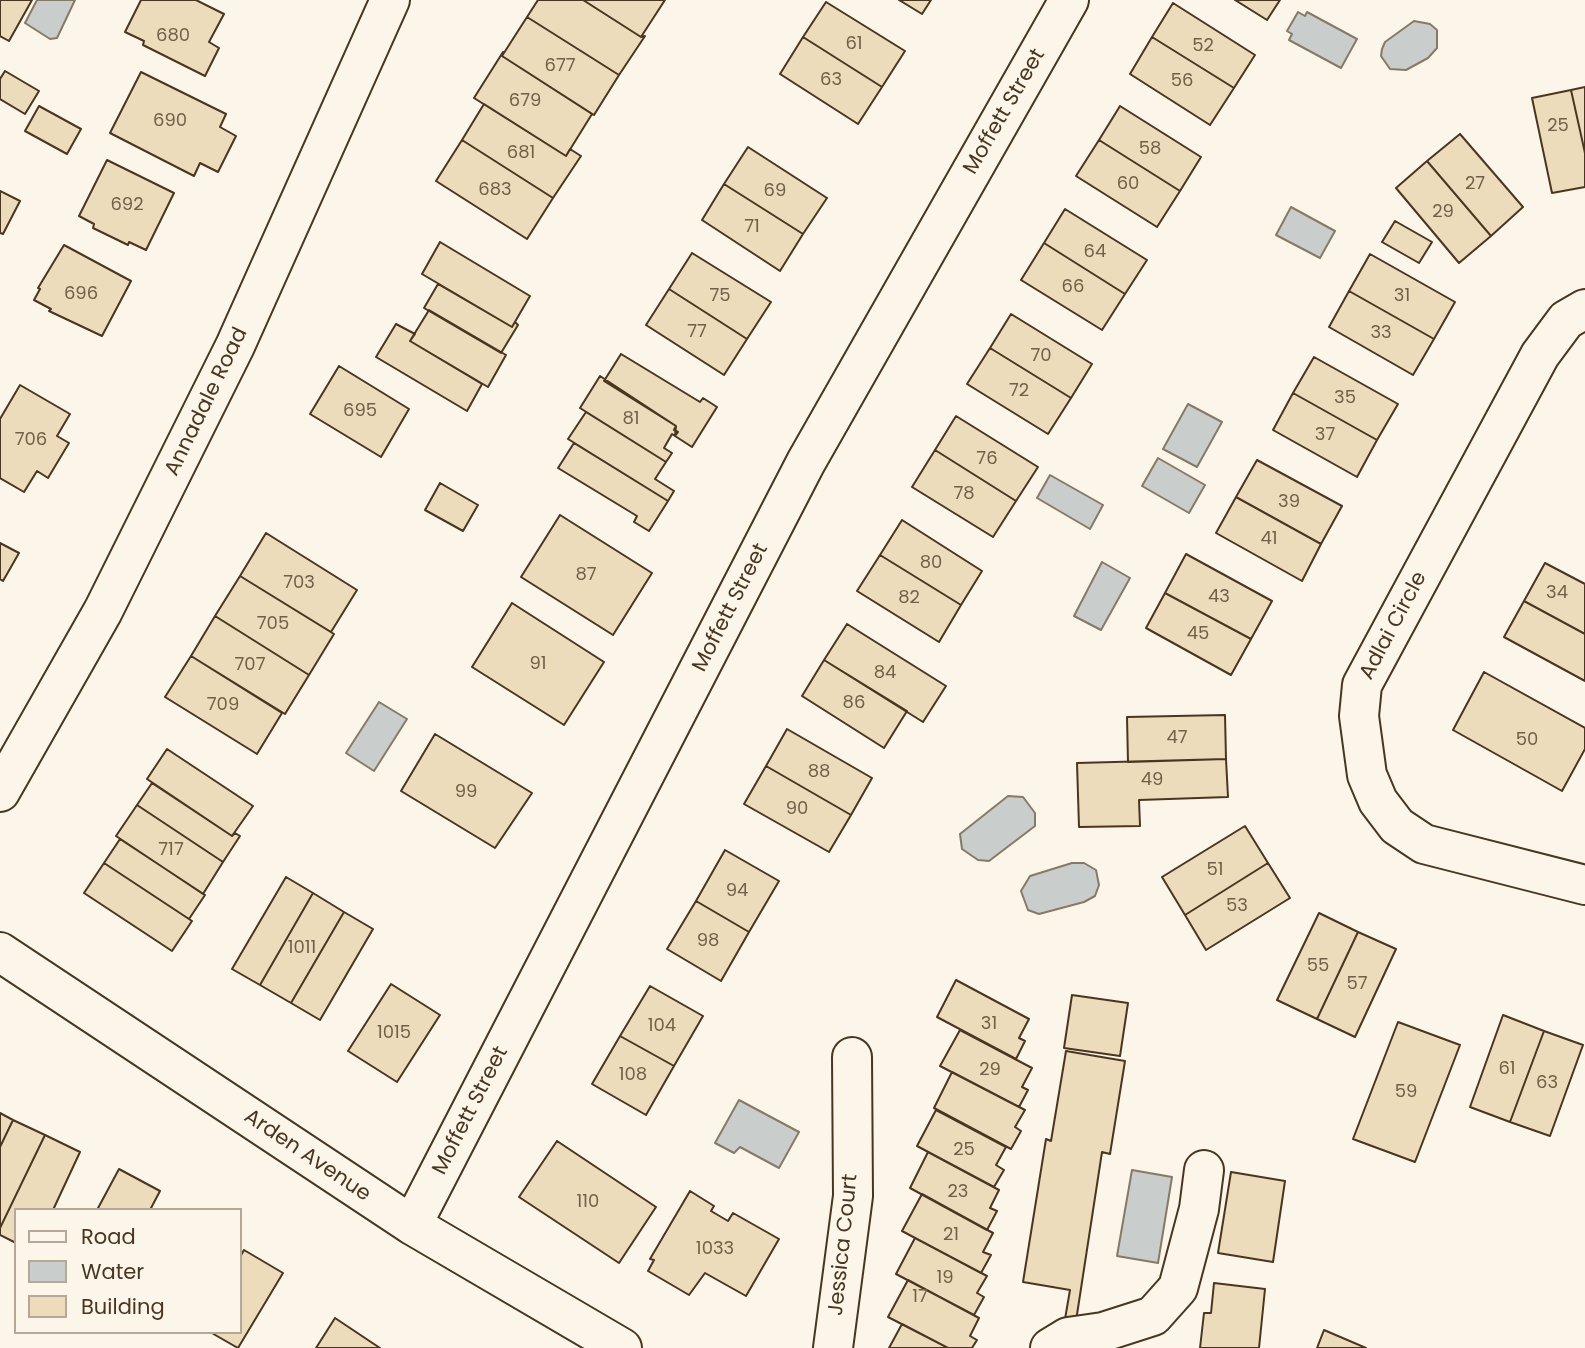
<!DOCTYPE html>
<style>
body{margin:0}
#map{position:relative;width:1585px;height:1348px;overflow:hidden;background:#fbf6e9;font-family:Poppins,sans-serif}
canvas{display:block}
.legend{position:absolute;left:14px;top:1208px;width:228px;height:126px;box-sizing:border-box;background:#fbf6e9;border:2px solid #b4a999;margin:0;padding:9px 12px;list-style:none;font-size:21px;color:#4a3520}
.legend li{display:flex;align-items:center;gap:14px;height:35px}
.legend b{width:35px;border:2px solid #b4a999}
</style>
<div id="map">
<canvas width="1585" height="1348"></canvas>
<ul class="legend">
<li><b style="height:9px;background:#fbf6e9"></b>Road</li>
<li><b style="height:19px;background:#c9cecd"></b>Water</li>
<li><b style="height:19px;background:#ecdcbc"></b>Building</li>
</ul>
</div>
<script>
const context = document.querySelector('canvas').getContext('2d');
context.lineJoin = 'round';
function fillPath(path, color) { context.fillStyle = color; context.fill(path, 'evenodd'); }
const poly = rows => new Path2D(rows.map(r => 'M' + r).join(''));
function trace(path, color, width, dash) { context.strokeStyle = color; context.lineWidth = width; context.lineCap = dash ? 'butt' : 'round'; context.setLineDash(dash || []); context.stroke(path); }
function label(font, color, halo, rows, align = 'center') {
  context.font = font + ' Poppins,sans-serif'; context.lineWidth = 5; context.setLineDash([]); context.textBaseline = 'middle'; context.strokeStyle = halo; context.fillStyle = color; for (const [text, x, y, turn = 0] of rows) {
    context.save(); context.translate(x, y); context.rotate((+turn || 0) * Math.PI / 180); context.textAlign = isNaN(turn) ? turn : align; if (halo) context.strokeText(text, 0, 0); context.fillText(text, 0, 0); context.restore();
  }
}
const water = poly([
 [37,0,75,0,57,38,50,39,25,23,37,0],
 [1298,12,1305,16,1307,12,1357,39,1341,68,1289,40,1292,34,1287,31,1298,12],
 [1414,21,1430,24,1437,30,1437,48,1428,58,1406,70,1390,69,1381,56,1382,49,1385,42,1414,21],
 [1291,207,1335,231,1320,258,1276,235,1291,207],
 [1188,404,1222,422,1197,467,1163,449,1188,404],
 [1158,458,1205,485,1189,513,1142,486,1158,458],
 [1050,475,1103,505,1090,529,1037,498,1050,475],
 [1102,562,1130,578,1101,630,1074,616,1102,562],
 [379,702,407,719,374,771,346,753,379,702],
 [1008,796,1023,797,1035,813,1035,826,989,861,978,860,962,849,960,834,1008,796],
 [1072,863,1084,863,1096,870,1099,885,1095,896,1084,902,1039,914,1028,910,1021,891,1030,876,1072,863],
 [739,1100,799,1132,779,1168,740,1147,734,1153,715,1143,739,1100],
 [1132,1170,1172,1177,1158,1263,1117,1256,1132,1170]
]);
const building = poly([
 [0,0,32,0,9,41,0,36,0,0],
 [141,0,196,0,224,14,209,42,219,48,205,76,143,45,144,41,125,32,141,0],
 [538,0,583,0,641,37,645,36,619,75,527,17,538,0],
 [583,0,665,0,641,37,583,0],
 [899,0,931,0,922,14,899,0],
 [1235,0,1280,0,1267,20,1235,0],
 [826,2,905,51,882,87,803,37,826,2],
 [1173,3,1255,55,1234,88,1152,37,1173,3],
 [527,17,619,75,594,115,502,56,527,17],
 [803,37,882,87,858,124,780,74,803,37],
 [1152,37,1234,88,1210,125,1130,74,1152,37],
 [503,52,502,56,592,114,566,156,474,98,503,52],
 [5,71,39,91,25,114,0,99,0,79,5,71],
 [141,72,226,114,220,127,236,136,218,172,200,163,194,176,110,133,141,72],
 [1585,87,1585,153,1571,90,1585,87],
 [1571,90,1585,153,1585,187,1552,193,1532,98,1571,90],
 [484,104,566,156,570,149,581,156,553,198,462,140,484,104],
 [39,106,81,129,67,154,25,131,39,106],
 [1120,106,1201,157,1180,191,1099,140,1120,106],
 [1460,134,1523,207,1491,236,1427,161,1460,134],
 [462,140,553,198,527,239,436,181,462,140],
 [1099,140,1180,191,1157,227,1076,176,1099,140],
 [748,147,827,198,803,234,724,184,748,147],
 [107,160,174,193,146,250,129,242,128,245,93,228,94,224,79,216,107,160],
 [1427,161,1491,236,1459,263,1396,188,1427,161],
 [724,184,803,234,780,271,702,220,724,184],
 [0,191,20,201,3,234,0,233,0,191],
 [1065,209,1147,260,1125,294,1044,243,1065,209],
 [1395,221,1432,242,1419,263,1382,242,1395,221],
 [440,242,530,296,512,327,422,274,440,242],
 [1044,243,1125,294,1102,330,1021,280,1044,243],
 [64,245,131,281,102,336,49,311,51,309,34,300,40,289,38,288,64,245],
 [692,253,771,302,747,339,669,289,692,253],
 [1370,254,1455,302,1434,339,1349,291,1370,254],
 [438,284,512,327,515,322,518,325,501,353,424,308,438,284],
 [669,289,747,339,724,375,646,325,669,289],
 [1349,291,1434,339,1413,375,1329,327,1349,291],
 [429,310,506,355,488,387,410,341,429,310],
 [1011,314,1092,364,1071,398,990,348,1011,314],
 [396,324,415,334,410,341,482,384,467,411,376,357,396,324],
 [990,348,1071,398,1048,434,967,384,990,348],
 [621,354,700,402,703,398,717,407,692,447,675,436,676,426,604,381,621,354],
 [1314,357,1398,404,1377,440,1293,393,1314,357],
 [339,366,409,409,381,457,310,414,339,366],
 [600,376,676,426,674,430,678,432,675,436,672,434,664,448,672,453,666,462,580,408,600,376],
 [20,385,70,414,57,436,69,443,48,478,37,471,24,492,0,478,0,419,20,385],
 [1293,393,1377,440,1357,477,1273,430,1293,393],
 [586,412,666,462,655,479,674,491,668,501,568,439,586,412],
 [956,416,1038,467,1016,501,935,450,956,416],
 [574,443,668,501,649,531,634,522,637,516,558,468,574,443],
 [935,450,1016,501,993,537,912,487,935,450],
 [1257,460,1342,506,1321,544,1236,497,1257,460],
 [440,483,478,505,463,531,425,510,440,483],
 [1236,497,1321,544,1302,581,1216,533,1236,497],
 [560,515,652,573,613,635,521,577,560,515],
 [902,520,982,571,961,605,880,555,902,520],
 [266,533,357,590,331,632,240,576,266,533],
 [0,543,19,553,3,581,0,579,0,543],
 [1186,554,1272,601,1251,639,1165,593,1186,554],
 [880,555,961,605,939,642,857,591,880,555],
 [1545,563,1585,584,1585,634,1524,601,1545,563],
 [240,576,334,634,309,675,215,616,240,576],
 [1165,593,1251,639,1231,675,1146,628,1165,593],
 [1524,601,1585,634,1585,681,1504,637,1524,601],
 [512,603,604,662,564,725,472,667,512,603],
 [215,616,309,675,285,714,191,656,215,616],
 [847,624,946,686,923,722,824,660,847,624],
 [191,656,282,713,257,754,165,697,191,656],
 [824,660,907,711,884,748,802,696,824,660],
 [1484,672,1585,728,1585,749,1562,791,1453,730,1484,672],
 [1225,715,1226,759,1128,762,1127,717,1225,715],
 [787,729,872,778,851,815,766,766,787,729],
 [435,734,532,793,495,848,401,791,435,734],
 [167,749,253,806,232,836,147,779,167,749],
 [1226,759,1228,797,1139,800,1140,826,1079,827,1077,763,1226,759],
 [766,766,851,815,829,852,744,804,766,766],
 [152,783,232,836,235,833,240,836,223,862,137,805,152,783],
 [137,805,223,862,203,894,116,836,137,805],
 [1245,826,1268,863,1185,915,1162,877,1245,826],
 [120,839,205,895,189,919,104,863,120,839],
 [725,850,779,881,749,932,696,901,725,850],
 [104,863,192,921,172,951,84,893,104,863],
 [1268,863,1290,898,1206,950,1185,915,1268,863],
 [286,877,313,893,260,985,232,969,286,877],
 [313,893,344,912,291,1003,260,985,313,893],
 [696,901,749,932,721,981,667,949,696,901],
 [344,912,373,929,320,1020,291,1003,344,912],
 [1319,913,1358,932,1317,1019,1277,1000,1319,913],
 [1358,932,1396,949,1355,1037,1317,1019,1358,932],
 [956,980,1029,1019,1019,1038,1025,1041,1016,1059,937,1017,956,980],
 [391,984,440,1015,397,1082,348,1051,391,984],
 [650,986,703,1016,674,1066,620,1036,650,986],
 [1072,995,1128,1003,1120,1056,1064,1048,1072,995],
 [1503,1015,1544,1031,1510,1122,1470,1107,1503,1015],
 [1398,1022,1460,1045,1415,1162,1353,1139,1398,1022],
 [960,1030,1032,1068,1022,1087,1028,1090,1019,1107,940,1066,960,1030],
 [1544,1031,1583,1045,1550,1136,1510,1122,1544,1031],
 [620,1036,674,1066,646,1115,592,1084,620,1036],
 [1066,1051,1125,1061,1110,1154,1102,1152,1076,1321,1065,1319,1070,1290,1023,1282,1046,1139,1051,1141,1066,1051],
 [952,1072,1025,1110,1015,1127,1021,1131,1011,1149,934,1108,952,1072],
 [936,1110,1006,1147,996,1165,1004,1170,994,1187,917,1146,936,1110],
 [0,1113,13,1120,0,1147,0,1113],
 [13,1120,45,1135,0,1228,0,1147,13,1120],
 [45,1135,80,1152,53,1210,16,1210,16,1243,0,1235,0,1228,45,1135],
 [557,1141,656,1207,619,1263,519,1197,557,1141],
 [928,1152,999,1190,990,1208,997,1211,987,1230,910,1188,928,1152],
 [119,1169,160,1191,150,1210,97,1210,119,1169],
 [1231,1172,1285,1181,1273,1262,1218,1253,1231,1172],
 [690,1191,714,1206,711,1211,728,1221,733,1213,779,1239,746,1296,705,1273,689,1295,648,1271,654,1260,650,1259,690,1191],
 [922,1194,993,1233,983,1252,991,1255,981,1273,902,1231,922,1194],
 [915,1238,987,1276,977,1293,984,1297,974,1315,896,1274,915,1238],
 [244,1250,283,1273,238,1348,210,1332,240,1332,240,1257,244,1250],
 [908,1280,979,1318,970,1336,977,1340,972,1348,948,1348,888,1317,908,1280],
 [1214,1283,1265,1289,1259,1348,1200,1348,1204,1313,1211,1313,1214,1283],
 [335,1318,380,1348,316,1348,335,1318],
 [902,1324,948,1348,889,1348,902,1324],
 [1324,1330,1366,1348,1317,1348,1324,1330]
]);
const minor = poly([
 [1585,309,1566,320,1540,355,1362,685,1359,716,1367,775,1378,801,1397,826,1424,844,1585,885],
 [0,792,103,611,235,346,390,0],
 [0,952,412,1225,622,1348],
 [412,1225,806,462,1069,0],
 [833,1348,853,1196,852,1057],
 [1050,1348,1068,1337,1103,1332,1153,1316,1178,1288,1199,1209,1204,1170]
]);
const numberNames = [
 ["680",173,36],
 ["61",854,44],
 ["52",1203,46],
 ["677",560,66],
 ["63",831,80],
 ["56",1182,81],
 ["679",525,101],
 ["690",170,121],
 ["25",1558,126],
 ["58",1150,149],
 ["681",521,153],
 ["60",1128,184],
 ["27",1475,184],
 ["683",495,190],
 ["69",775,191],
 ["692",127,205],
 ["29",1443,212],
 ["71",752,227],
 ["64",1095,252],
 ["66",1073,287],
 ["696",81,294],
 ["75",720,296],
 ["31",1402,296],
 ["77",697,332],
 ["33",1381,333],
 ["70",1041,356],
 ["72",1019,391],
 ["35",1345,398],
 ["695",360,411],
 ["81",631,419],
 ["37",1325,435],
 ["706",31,440],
 ["76",987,459],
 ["78",964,494],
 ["39",1289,502],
 ["41",1269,539],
 ["80",931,563],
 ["87",586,575],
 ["703",299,583],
 ["34",1557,593],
 ["43",1219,597],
 ["82",909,598],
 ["705",273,624],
 ["45",1198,634],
 ["91",538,664],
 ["707",250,665],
 ["84",885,673],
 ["86",854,703],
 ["709",223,705],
 ["47",1177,738],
 ["50",1527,740],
 ["88",819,772],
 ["49",1152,780],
 ["99",466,792],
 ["90",797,809],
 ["717",171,850],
 ["51",1215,870],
 ["94",737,891],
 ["53",1237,906],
 ["98",708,941],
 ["1011",302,948],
 ["55",1318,966],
 ["57",1357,984],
 ["31",989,1024],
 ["104",662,1026],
 ["1015",394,1033],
 ["61",1507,1069],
 ["29",990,1070],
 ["108",633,1075],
 ["63",1547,1083],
 ["59",1406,1092],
 ["25",964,1150],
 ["23",958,1192],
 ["110",588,1202],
 ["21",951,1235],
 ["1033",715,1249],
 ["19",945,1278],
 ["17",920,1297]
];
const streetNames = [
 ["Moffett Street",1005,112,-60],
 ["Annadale Road",207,402,-64],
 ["Moffett Street",731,608,-63],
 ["Adlai Circle",1394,626,-62],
 ["Moffett Street",471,1111,-63],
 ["Arden Avenue",307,1156,34],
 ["Jessica Court",844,1245,-84]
];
fillPath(water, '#c9cecd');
trace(water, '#887966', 2);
fillPath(building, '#ecdcbc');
trace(building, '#4a3520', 2);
trace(minor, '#4a3520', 42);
trace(minor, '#fbf6e9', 38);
label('18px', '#725f47', null, numberNames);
label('21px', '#4a3520', '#fbf6e9', streetNames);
</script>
